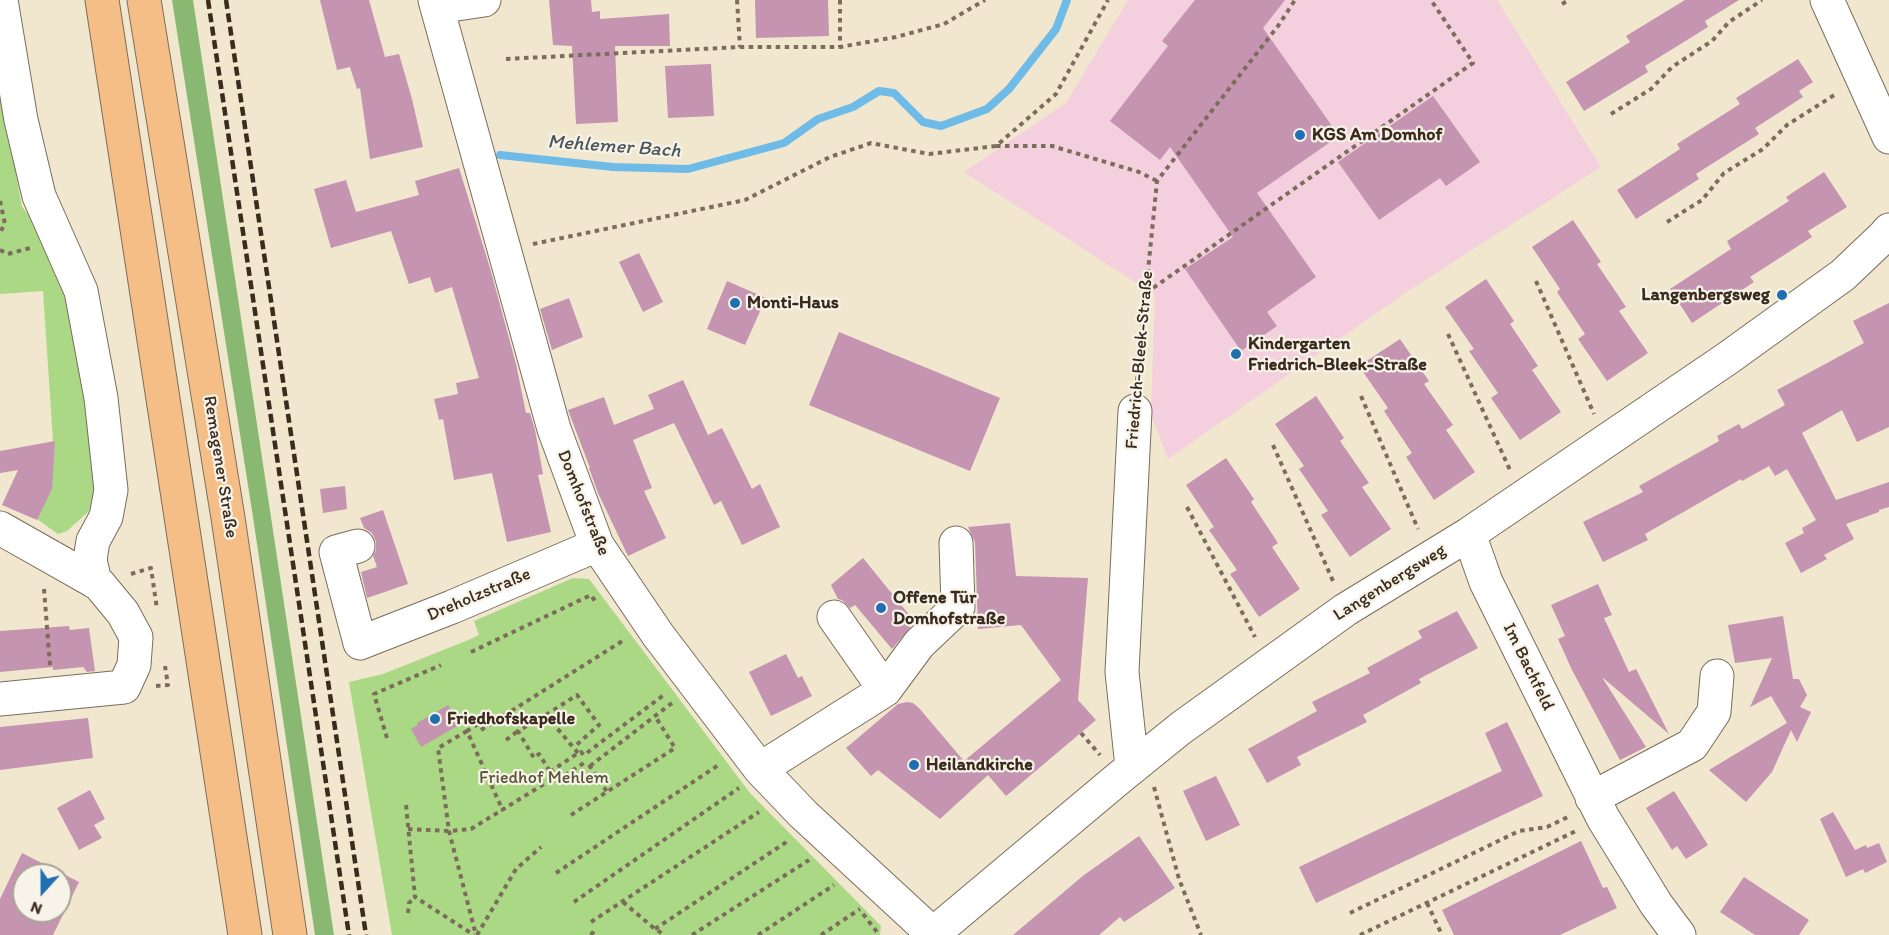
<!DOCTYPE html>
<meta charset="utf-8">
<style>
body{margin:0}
#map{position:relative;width:1889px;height:935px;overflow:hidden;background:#f1e7cf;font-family:Itim,sans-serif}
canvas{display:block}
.north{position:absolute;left:12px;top:863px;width:60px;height:60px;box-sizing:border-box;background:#f7f3e8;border:2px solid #aca397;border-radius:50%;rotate:201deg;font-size:16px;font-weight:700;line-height:24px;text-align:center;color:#3b2a1e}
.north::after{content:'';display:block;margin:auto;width:21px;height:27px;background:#1f6fb2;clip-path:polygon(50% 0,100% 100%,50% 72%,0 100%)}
</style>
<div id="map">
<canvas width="1889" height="935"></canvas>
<div class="north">N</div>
</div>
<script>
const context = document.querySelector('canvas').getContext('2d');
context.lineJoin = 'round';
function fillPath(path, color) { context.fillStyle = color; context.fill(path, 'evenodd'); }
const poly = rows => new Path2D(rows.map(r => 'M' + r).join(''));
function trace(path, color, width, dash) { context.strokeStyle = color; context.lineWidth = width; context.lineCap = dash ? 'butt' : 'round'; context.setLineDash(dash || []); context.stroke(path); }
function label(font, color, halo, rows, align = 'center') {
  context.font = font + ' Itim,sans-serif'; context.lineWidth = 4.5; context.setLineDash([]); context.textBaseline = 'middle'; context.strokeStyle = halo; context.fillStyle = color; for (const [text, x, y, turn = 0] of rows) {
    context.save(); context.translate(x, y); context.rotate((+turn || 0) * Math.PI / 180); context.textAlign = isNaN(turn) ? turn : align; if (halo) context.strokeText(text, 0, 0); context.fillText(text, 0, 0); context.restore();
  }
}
const built = poly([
 [1128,0,1497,0,1601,167,1408,291,1168,459,1151,414,1155,295,964,172,1066,103]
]);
const green = poly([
 [0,85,22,207,31,217,64,280,98,481,96,498,88,512,67,531,58,534,34,517,47,487,53,441,43,291,0,294],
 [573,578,589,579,750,793,881,926,880,935,392,935,349,682,383,674,466,641,479,635,474,621]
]);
const forest = poly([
 [172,0,193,0,334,935,315,935,253,517]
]);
const stream = poly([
 [500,155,613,167,688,169,784,143,818,119,853,107,879,91,894,93,923,122,941,126,987,109,1009,89,1056,29,1067,0]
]);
const building = poly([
 [320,0,369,0,385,57,399,54,412,99,423,147,370,159,360,88,357,89,350,67,337,70],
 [549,0,591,0,592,12,600,11,600,19,669,14,670,46,615,46,618,122,576,124,572,46,553,45],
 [755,0,828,0,829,36,756,38],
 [1195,0,1285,0,1263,28,1339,136,1257,193,1316,277,1267,312,1277,326,1241,351,1185,269,1233,237,1170,147,1160,160,1110,121,1168,46,1162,41],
 [1685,0,1739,0,1705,21,1708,27,1645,66,1648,72,1584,111,1566,82,1630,42,1626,36],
 [1798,59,1813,82,1799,91,1803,97,1755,128,1759,134,1696,174,1699,179,1636,219,1617,190,1680,149,1677,144,1740,104,1736,98],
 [711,64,714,116,668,118,665,66],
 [1433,96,1480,162,1446,186,1440,178,1379,220,1338,162],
 [459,168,490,268,516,364,526,413,530,413,535,430,543,474,538,475,551,532,507,542,492,473,454,480,443,419,439,420,434,399,458,394,456,383,479,378,452,287,435,293,430,277,409,284,391,231,331,248,314,189,346,180,356,212,419,195,415,181],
 [1824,172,1847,207,1808,231,1812,237,1750,277,1754,282,1692,323,1670,289,1731,249,1727,241,1789,201,1786,197],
 [1573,220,1601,262,1597,264,1626,307,1619,311,1648,353,1607,381,1578,339,1585,334,1557,292,1560,289,1532,247],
 [639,253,663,302,643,312,619,262],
 [1486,279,1514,321,1510,324,1538,366,1532,370,1561,412,1520,440,1491,398,1498,393,1469,351,1474,349,1445,307],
 [727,281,766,298,745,345,707,329],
 [569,298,583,337,552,350,540,309],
 [1889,303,1889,427,1857,442,1842,410,1802,433,1836,500,1889,482,1889,507,1879,510,1879,512,1846,524,1854,539,1824,555,1827,559,1801,573,1785,543,1804,533,1802,528,1816,520,1787,469,1775,476,1769,466,1742,481,1741,479,1645,534,1648,540,1603,562,1583,522,1643,492,1639,486,1719,441,1717,436,1739,424,1742,429,1785,405,1777,390,1864,343,1853,321],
 [839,332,1000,398,970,471,809,405],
 [1400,339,1429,381,1424,384,1453,425,1446,430,1475,472,1434,500,1406,457,1412,453,1384,411,1388,408,1359,366],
 [683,380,708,435,722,428,752,489,760,484,780,527,742,545,721,501,714,505,674,423,633,440,652,488,644,491,666,538,628,556,598,493,589,468,590,468,568,410,604,397,614,425,654,409,648,395],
 [1316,396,1344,438,1340,441,1369,483,1362,487,1391,529,1350,557,1321,515,1328,511,1299,469,1304,466,1275,424],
 [55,441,52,489,37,520,2,505,18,470,0,473,0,451],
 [1226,458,1254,499,1251,502,1278,543,1272,547,1300,589,1259,617,1230,574,1237,570,1209,530,1214,527,1186,485],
 [345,486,347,509,323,513,320,489],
 [383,510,408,584,367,598,361,572,377,567,373,556,376,550,376,542,372,533,364,528,360,518],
 [1010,523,1016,576,1088,578,1078,700,1096,720,1006,796,988,775,940,819,878,770,871,776,846,748,898,704,907,702,913,703,919,708,964,761,1061,680,1021,625,978,629,975,542,968,527],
 [863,558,915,622,892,649,855,605,850,608,842,600,838,599,831,585],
 [1598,584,1612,615,1604,618,1629,672,1636,669,1669,734,1602,677,1646,747,1620,760,1572,670,1558,639,1565,636,1551,605],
 [1457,611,1478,648,1419,679,1421,683,1363,715,1367,722,1297,757,1301,765,1267,783,1248,749,1317,711,1312,702,1370,673,1367,668,1422,638,1418,631],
 [1783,616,1793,679,1799,679,1807,695,1800,707,1811,712,1797,742,1791,730,1772,772,1746,802,1709,770,1787,723,1771,696,1750,707,1772,658,1735,663,1728,625],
 [69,626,70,630,89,628,95,671,87,672,83,667,53,670,53,667,0,672,0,631],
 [786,654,798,678,802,676,812,696,771,716,749,672],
 [448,705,459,725,421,747,411,729,418,725,417,723],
 [88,718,93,758,0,770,0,727],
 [1507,722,1543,796,1316,903,1299,867,1502,771,1485,733],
 [1216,776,1240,825,1206,841,1183,791],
 [90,790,105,819,94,825,102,838,79,850,57,808],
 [1674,791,1708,845,1686,859,1677,846,1672,850,1646,808],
 [1833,812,1855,850,1866,845,1867,848,1879,843,1887,862,1865,873,1863,869,1846,877,1820,819],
 [1139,836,1175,888,1124,922,1120,917,1099,935,1013,935,1084,875],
 [1581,841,1603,888,1607,887,1617,908,1560,935,1454,935,1442,910],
 [22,853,79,882,53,935,0,935,0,899],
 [24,875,60,875,60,911,24,911],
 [1744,877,1809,920,1799,935,1755,935,1720,912]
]);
const path = poly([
 [737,0,740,47],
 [840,0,840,47],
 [1562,4,1569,0],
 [506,59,740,47,840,47,896,37,944,24,985,0],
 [1611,114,1651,89,1672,67,1712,41,1729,22,1762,0],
 [996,146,1052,146,1139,172,1157,181],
 [0,201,5,224,0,232],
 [1667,222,1702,200,1724,173,1763,149,1787,125,1836,94],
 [533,244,745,200,830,157,871,143,929,154,996,146,1056,94,1108,0],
 [0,250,8,254,30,248],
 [1536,281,1594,414],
 [1146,293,1473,63,1431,0],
 [1448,334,1510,470],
 [1137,381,1157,181,1278,26,1295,0],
 [1361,396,1418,529],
 [1273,445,1333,581],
 [1187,507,1255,637],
 [131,574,151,568,157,609],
 [44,589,50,665],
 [471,652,591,595,597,604],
 [156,686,168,685,165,666],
 [546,715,577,695,599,725,574,747],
 [478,724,467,731,503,811],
 [481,730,624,640],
 [467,731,438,748,449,831,476,935],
 [1081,733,1100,755],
 [387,738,374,694,441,665],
 [506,740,518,731],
 [578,753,546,715,518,731,534,758,539,754,556,781,587,761],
 [589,765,607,792],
 [590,766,672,703],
 [550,772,578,753,581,752,584,755,665,694],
 [1154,787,1179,879,1201,935],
 [406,805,415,897,474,935],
 [571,815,675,748,655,716],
 [408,829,449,831,471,829,554,778],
 [556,873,720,764],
 [574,902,739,788],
 [623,902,655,929,665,935],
 [1427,903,1442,935],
 [408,913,409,903,415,897],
 [1350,913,1519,831,1547,827,1570,816],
 [863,914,877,932],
 [591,922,759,812],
 [655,929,788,841],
 [477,935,516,869,541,847],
 [591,935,596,928],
 [692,935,809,860],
 [758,935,834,885],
 [821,935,860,909],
 [1360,935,1578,830]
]);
const minor = poly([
 [1,0,21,120,39,196,81,291,101,398,111,490,106,517,93,541,90,560,95,582],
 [435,0,554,429,597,545,658,635,760,769,803,814,933,934],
 [1827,0,1889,137],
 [437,7,484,0],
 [0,528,99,584,123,613,136,637,134,665,124,687,0,699],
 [1469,534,1486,582,1603,818,1656,904,1679,935],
 [358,546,336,552,360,643,452,607,597,545],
 [834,617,885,690],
 [1132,767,1122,672,1135,411],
 [760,769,885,690,919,644,958,607,956,543],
 [1592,798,1692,745,1714,712,1717,676],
 [933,934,1119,778,1181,728,1345,610,1469,534,1728,358,1843,275,1884,236,1889,230]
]);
const major = poly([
 [102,0,245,935],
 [144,0,228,518,290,935]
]);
const rail = poly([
 [208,0,349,935],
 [226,0,366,935]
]);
const markers = [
 [1300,135,6,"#1f6fb2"],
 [1782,295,6,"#1f6fb2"],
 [735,303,6,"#1f6fb2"],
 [1236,354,6,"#1f6fb2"],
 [881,608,6,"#1f6fb2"],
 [435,719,6,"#1f6fb2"],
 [914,765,6,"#1f6fb2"]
];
const poiNames = [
 ["KGS Am Domhof",1312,135],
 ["Langenbergsweg",1770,295,"right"],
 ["Monti-Haus",747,303],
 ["Kindergarten",1248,344],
 ["Friedrich-Bleek-Straße",1248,365],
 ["Offene Tür",893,598],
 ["Domhofstraße",893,619],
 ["Friedhofskapelle",447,719],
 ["Heilandkirche",926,765]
];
const streetNames = [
 ["Friedrich-Bleek-Straße",1140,360,-85],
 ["Remagener Straße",220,467,81],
 ["Domhofstraße",583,503,68],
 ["Langenbergsweg",1390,583,-32],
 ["Dreholzstraße",479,595,-23],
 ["Im Bachfeld",1528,667,64]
];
const parkNames = [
 ["Friedhof Mehlem",544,778]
];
const waterNames = [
 ["Mehlemer Bach",614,147,4]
];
fillPath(built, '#f4cfdd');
fillPath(green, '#abd884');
fillPath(forest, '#88b872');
trace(stream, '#6ebbe8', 8);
fillPath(building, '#c494b1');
trace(minor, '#7b6c5c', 35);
trace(major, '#7b6c5c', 35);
trace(path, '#7b6c5c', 4, [4.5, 4.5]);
trace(minor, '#fff', 33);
trace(major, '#f6be87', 33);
trace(rail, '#3b2a1e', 4.5, [9, 4.5]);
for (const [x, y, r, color] of markers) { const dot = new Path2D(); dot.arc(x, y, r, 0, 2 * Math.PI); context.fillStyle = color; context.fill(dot); trace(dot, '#f7f3e8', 2); }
label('bold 18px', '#3b2a1e', '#f7f3e8', poiNames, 'left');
label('18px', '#3b2a1e', '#f7f3e8', streetNames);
label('18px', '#575638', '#f7f3e8', parkNames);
label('italic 20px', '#4a565b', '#f7f3e8', waterNames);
</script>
